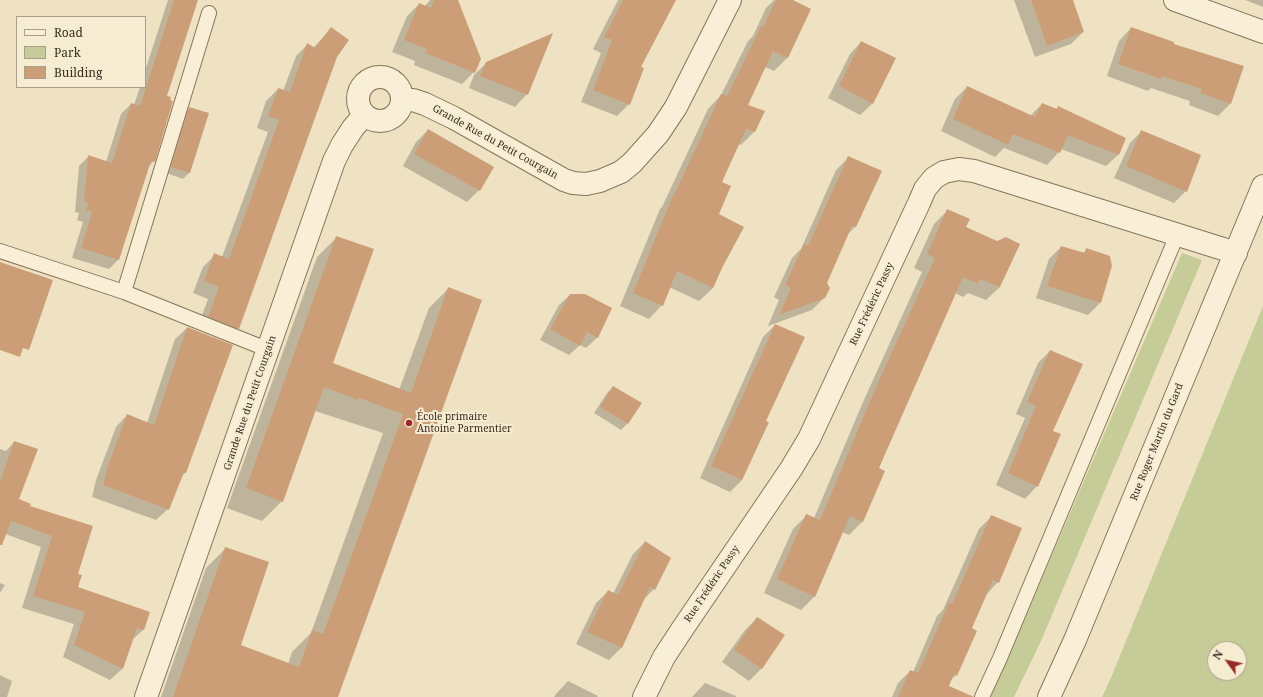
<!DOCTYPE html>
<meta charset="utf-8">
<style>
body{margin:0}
#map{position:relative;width:1263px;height:697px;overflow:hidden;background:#eee2c3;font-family:"Noto Serif",serif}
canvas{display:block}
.legend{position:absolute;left:16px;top:16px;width:130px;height:72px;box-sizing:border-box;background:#f6ecd2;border:1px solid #aa9f8a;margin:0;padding:5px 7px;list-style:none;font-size:12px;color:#382b1e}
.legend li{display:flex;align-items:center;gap:8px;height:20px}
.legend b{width:20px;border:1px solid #aa9f8a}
.north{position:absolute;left:1207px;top:641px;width:40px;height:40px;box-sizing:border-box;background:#f6ecd2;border:1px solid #aa9f8a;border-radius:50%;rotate:303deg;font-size:11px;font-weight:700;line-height:16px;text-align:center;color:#382b1e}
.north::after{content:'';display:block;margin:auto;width:14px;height:18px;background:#972b29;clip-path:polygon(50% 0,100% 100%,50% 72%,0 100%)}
</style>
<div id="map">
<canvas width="1263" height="697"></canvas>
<ul class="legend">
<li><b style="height:5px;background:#f9efd6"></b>Road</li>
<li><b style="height:11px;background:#c5cc97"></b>Park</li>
<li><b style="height:11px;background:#cc9e78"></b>Building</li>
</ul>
<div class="north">N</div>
</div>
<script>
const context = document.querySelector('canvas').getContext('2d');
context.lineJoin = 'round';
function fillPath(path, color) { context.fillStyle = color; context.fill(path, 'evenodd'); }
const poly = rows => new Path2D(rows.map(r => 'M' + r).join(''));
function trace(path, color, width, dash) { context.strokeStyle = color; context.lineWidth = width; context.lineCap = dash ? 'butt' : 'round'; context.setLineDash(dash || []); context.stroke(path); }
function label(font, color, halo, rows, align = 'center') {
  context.font = font + ' "Noto Serif",serif'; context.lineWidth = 4; context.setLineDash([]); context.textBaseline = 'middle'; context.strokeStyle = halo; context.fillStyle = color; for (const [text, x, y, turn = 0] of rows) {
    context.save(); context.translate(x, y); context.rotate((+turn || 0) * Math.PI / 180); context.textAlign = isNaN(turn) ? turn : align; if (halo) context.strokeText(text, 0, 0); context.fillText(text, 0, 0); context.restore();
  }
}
const green = poly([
 [1182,253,1202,260,1041,641,1014,697,991,697],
 [1263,306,1263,697,1102,697,1110,680],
 [1215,649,1239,649,1239,673,1215,673]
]);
const shadow = poly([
 [168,0,196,0,166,96,154,161,147,168,119,259,109,269,72,258,83,222,77,220,79,213,75,212,79,166,89,156,106,162,121,114,131,104,134,105,140,87,145,87,145,71],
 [430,0,455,0,474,72,462,84,414,65,415,61,392,52,407,16,419,4,425,6],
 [618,0,674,0,640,68,629,104,617,116,581,102,601,53,593,49],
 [774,0,790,0,810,10,787,58,774,71,765,67,747,105,764,112,754,132,741,145,738,144,720,183,718,214,722,266,713,288,699,301,669,287,662,305,649,319,620,306,660,209,662,207,708,109,721,95,748,41,753,36,766,8],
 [1014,0,1072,0,1083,32,1071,44,1035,57],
 [1245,0,1263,0,1263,7],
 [1131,28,1172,44,1230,104,1218,116,1189,105,1190,101,1151,88,1148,91,1107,76,1119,41],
 [331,29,336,57,238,328,226,340,197,329,208,299,193,293,203,267,215,255,222,257,268,132,257,128,266,101,278,89,283,91,296,56,308,44,313,48],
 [861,42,894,58,872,104,860,115,828,98,850,54],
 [487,62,527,94,515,107,469,88,474,75],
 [967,87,1030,116,1042,104,1056,109,1058,108,1119,154,1106,166,1061,149,1059,152,1047,165,1004,148,995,157,941,131,955,99],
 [190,108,207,114,189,173,183,179,166,173,184,114],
 [428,130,479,190,467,202,403,166,416,142],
 [1142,131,1186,191,1174,203,1114,178,1130,143],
 [848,158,880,172,855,227,848,234,826,283,824,298,812,310,768,326,779,300,774,297,792,258,801,249,836,170],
 [948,210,965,228,997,242,1000,287,986,300,968,293,963,297,955,293,878,469,884,471,862,522,849,535,842,532,815,596,801,610,764,593,793,529,807,515,814,518,863,402,922,272,914,268,934,224],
 [337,237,332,364,399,390,429,308,449,288,337,697,161,697,206,568,226,548,239,646,288,664,292,652,311,633,383,433,315,411,282,501,262,521,227,508,317,257],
 [1061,247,1083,253,1087,249,1100,303,1088,315,1036,298,1049,259],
 [570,295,611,309,597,338,586,348,580,345,569,355,540,340,559,305],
 [775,325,764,421,768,423,742,480,730,492,700,478,763,337],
 [187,328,186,472,180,478,168,509,156,520,92,497,96,480,116,427,127,415,147,423,175,339],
 [1050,351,1052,431,1037,486,1025,499,996,485,1025,418,1016,414,1038,363],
 [613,387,640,403,627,424,621,430,594,413,607,393],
 [14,442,18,500,29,507,92,527,77,575,77,588,148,612,143,630,131,641,122,669,110,680,63,657,74,624,22,608,41,547,0,532,0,449,6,451],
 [991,517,998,582,986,595,971,629,956,675,950,681,943,697,892,697,898,683,910,671,913,672,937,616,943,610,979,529],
 [645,542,654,589,643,600,621,648,609,660,576,644,596,603,608,591,613,594,633,554],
 [0,583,5,585,0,593],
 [757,618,784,636,761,669,749,681,722,662,745,630],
 [0,675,12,681,7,697,0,697],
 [568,681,598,696,597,697,554,697,556,694],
 [705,683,736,696,736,697,692,697]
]);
const building = poly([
 [174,0,198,0,167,96,171,97,170,100,173,101,155,162,151,161,119,260,81,248,92,212,86,210,89,203,84,202,88,155,112,163,131,103,140,106],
 [434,0,458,0,481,59,475,73,425,53,427,49,404,40,419,3,431,8],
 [623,0,676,0,641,67,644,68,630,105,593,90,612,40,604,37],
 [776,0,793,0,811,9,788,58,773,51,748,105,765,111,755,132,746,129,722,182,731,186,719,214,744,227,723,266,713,288,677,271,663,306,633,293,673,195,674,195,721,94,727,96,761,26,763,27],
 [1031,0,1073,0,1084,32,1047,46],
 [331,27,349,40,337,57,239,329,208,317,219,287,204,281,214,253,229,259,279,120,268,116,278,88,290,92,307,43,315,48],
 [1131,27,1174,42,1174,44,1244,66,1231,104,1200,93,1202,89,1162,76,1161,79,1118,64],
 [553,33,528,95,480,76,486,62],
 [861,41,896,58,873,104,839,86],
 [967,86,1035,117,1042,103,1057,109,1058,106,1126,138,1119,155,1068,135,1060,153,1013,134,1008,145,953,119],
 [189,107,209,113,190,173,171,167],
 [428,129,494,167,480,191,414,154],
 [1141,130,1201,155,1187,192,1126,166],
 [848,156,882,171,856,227,852,226,827,283,830,288,825,298,779,315,791,288,785,285,804,244,808,246],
 [947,209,970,219,966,227,997,241,1006,237,1020,244,1000,287,980,279,978,284,963,277,879,468,885,471,863,522,850,516,815,597,777,579,806,514,820,520,876,387,935,258,927,254],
 [336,236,374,249,333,363,411,393,448,287,482,300,338,697,173,697,225,547,269,562,241,645,299,667,312,630,323,634,403,414,359,398,358,400,324,387,283,502,246,488],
 [1061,246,1085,253,1086,248,1110,256,1112,266,1101,303,1047,286],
 [0,262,53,280,29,350,23,348,20,357,0,350],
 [570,294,585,294,612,308,598,338,587,332,580,346,550,329],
 [775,324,805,337,766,421,769,422,742,480,711,466],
 [187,327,233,345,186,473,184,472,169,510,103,485,107,468,127,414,154,425],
 [1050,350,1083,364,1053,431,1061,434,1038,487,1008,473,1036,406,1027,402],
 [613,386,642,403,628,424,600,407],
 [14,441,38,449,19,499,31,504,30,506,93,526,78,574,82,575,78,587,150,612,144,630,137,628,123,669,74,645,85,612,33,596,52,536,11,521,2,545,0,545,0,482],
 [991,515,1022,528,999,583,993,580,972,628,977,631,957,676,954,674,949,686,974,697,898,697,910,670,918,673,949,602,952,604],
 [645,541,671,558,655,590,650,587,622,648,587,632,608,590,618,595],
 [757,617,785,635,762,669,734,650]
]);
const lane = poly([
 [0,251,124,292,269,350],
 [124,292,209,13],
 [982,697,1000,658,1177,235]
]);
const street = poly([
 [1175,0,1263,32],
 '358 99a22 22 0 1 1 44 0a22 22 0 1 1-44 0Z',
 [402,100,413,100,425,104,454,118,564,180,573,183,586,184,600,181,621,172,632,163,658,134,676,107,730,0],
 [146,697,334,161,342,145,353,128,364,115],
 [644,697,664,657,681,631,791,469,809,439,919,203,925,189,934,178,944,172,959,169,974,171,1236,253],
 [1049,697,1075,640,1263,186]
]);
const markers = [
 [409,423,4,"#972b29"]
];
const streetNames = [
 ["Grande Rue du Petit Courgain",495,142,29],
 ["Rue Frédéric Passy",872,304,-65],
 ["Grande Rue du Petit Courgain",250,403,-71],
 ["Rue Roger Martin du Gard",1157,442,-68],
 ["Rue Frédéric Passy",712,584,-56]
];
const poiNames = [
 ["École primaire",417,417],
 ["Antoine Parmentier",417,429]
];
fillPath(green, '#c5cc97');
fillPath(shadow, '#0003');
fillPath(building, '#cc9e78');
trace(lane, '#887459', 16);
trace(street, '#887459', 24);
trace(lane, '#f9efd6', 14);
trace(street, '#f9efd6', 22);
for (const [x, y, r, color] of markers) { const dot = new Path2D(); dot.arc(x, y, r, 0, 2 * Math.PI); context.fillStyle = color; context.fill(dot); trace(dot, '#f6ecd2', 1.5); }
label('10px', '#382b1e', '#f6ecd2', streetNames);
label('10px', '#382b1e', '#f6ecd2', poiNames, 'left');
</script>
